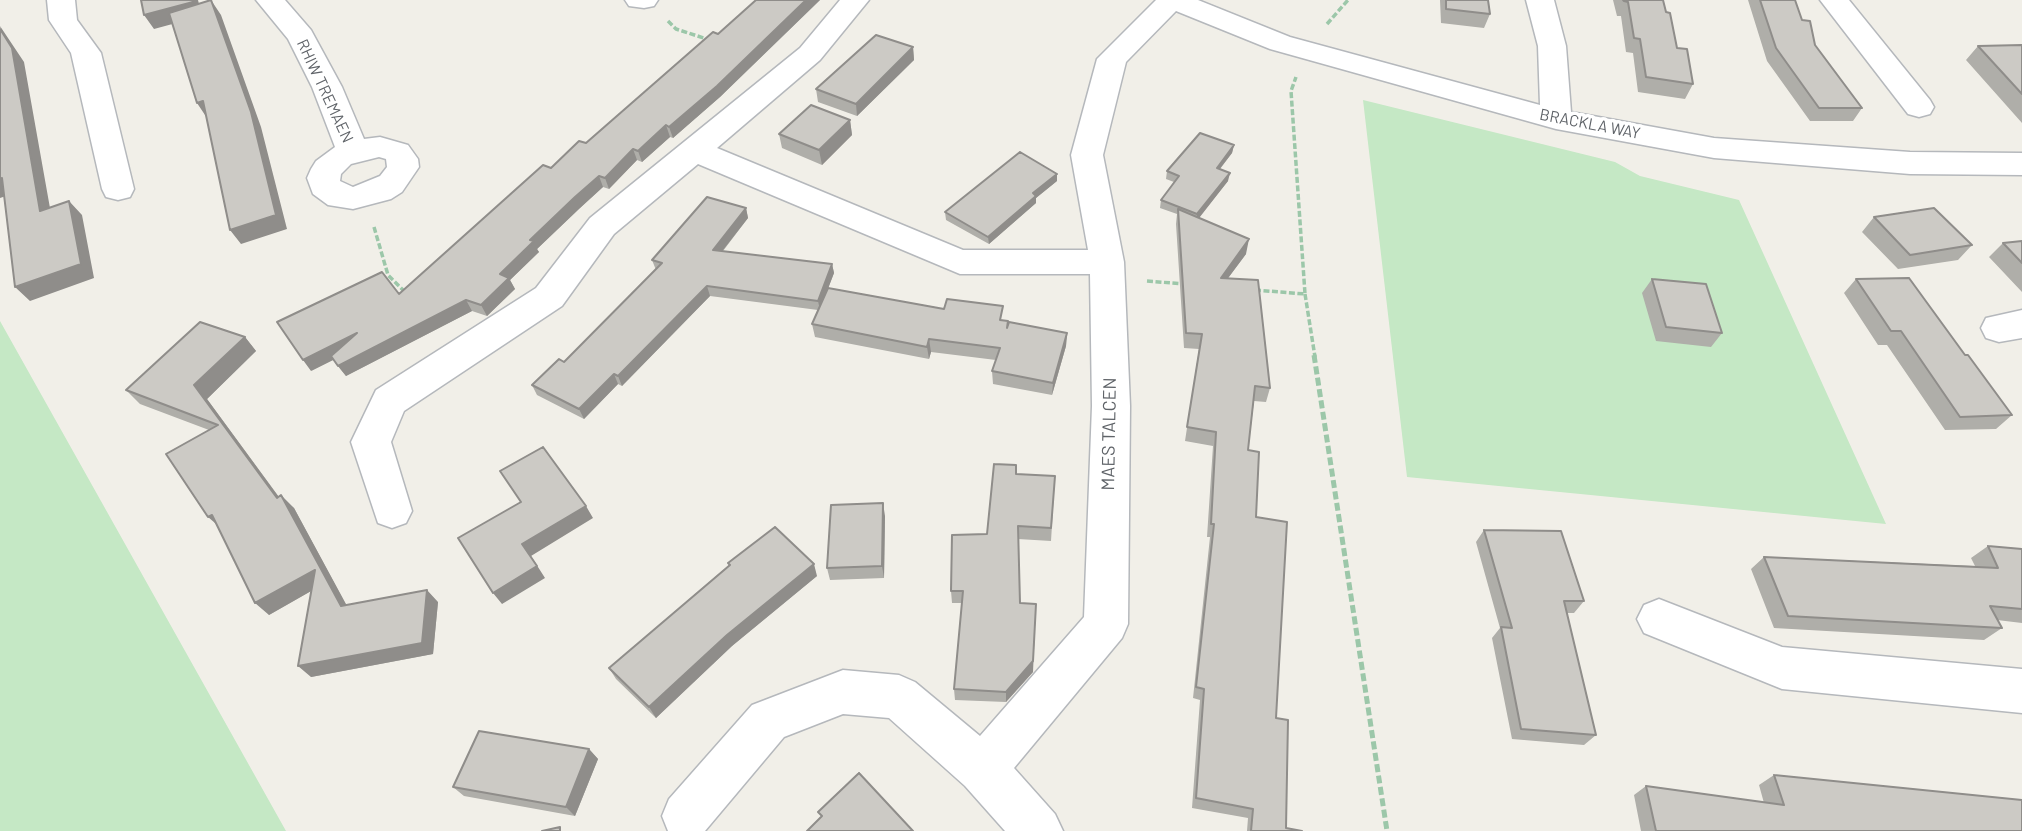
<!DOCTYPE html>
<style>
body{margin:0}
canvas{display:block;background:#f1efe8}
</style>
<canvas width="2022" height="831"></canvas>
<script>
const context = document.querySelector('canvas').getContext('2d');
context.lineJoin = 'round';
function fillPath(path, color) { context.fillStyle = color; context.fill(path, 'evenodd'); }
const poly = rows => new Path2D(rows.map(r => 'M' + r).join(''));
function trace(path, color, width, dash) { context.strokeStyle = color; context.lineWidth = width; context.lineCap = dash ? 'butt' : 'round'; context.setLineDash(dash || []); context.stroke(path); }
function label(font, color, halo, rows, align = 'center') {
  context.font = font + ' Barlow,sans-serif'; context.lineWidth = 7; context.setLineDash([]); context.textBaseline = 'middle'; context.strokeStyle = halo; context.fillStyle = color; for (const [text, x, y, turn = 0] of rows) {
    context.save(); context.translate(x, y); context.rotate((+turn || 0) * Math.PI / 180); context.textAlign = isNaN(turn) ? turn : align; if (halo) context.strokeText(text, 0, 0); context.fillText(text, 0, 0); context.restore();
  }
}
const green = poly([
 [1363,100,1615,162,1640,176,1739,200,1886,524,1407,477],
 [0,321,286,831,0,831]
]);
const pathFar1 = poly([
 [668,21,676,29,710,40],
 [1327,24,1348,0],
 [374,227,388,275,406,293],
 [1147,281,1184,284],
 [1255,290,1305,294,1291,91,1296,77],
 [1305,294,1315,357]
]);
const path = poly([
 [1314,355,1387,831]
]);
const minor = poly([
 [47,0,75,0,77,20,101,53,134,189,130,197,118,200,106,197,102,189,71,53,49,20,47,0],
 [256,0,285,0,311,30,342,87,364,139,380,137,408,145,418,159,419,167,402,192,391,199,353,209,328,205,313,194,307,178,311,169,316,161,335,147,312,87,288,39,256,0],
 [379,157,386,159,387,167,380,176,353,187,340,181,341,174,351,164,379,157],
 [625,0,658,0,654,6,644,8,629,6,625,0],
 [840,0,869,0,820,60,717,148,963,250,1088,250,1071,155,1097,59,1156,0,1198,0,1290,37,1540,105,1538,46,1526,0,1554,0,1566,46,1571,112,1714,138,1910,152,2022,153,2022,175,1910,174,1714,158,1556,129,1270,49,1176,11,1126,62,1103,155,1124,262,1130,406,1128,624,1122,638,1014,768,1055,814,1063,831,1005,831,965,786,889,718,843,714,784,737,705,831,668,831,662,816,669,799,752,705,843,670,899,675,915,682,980,736,1084,617,1092,406,1090,274,960,274,698,164,614,234,562,306,404,411,391,442,412,511,406,523,392,528,378,523,351,442,376,390,536,288,590,218,800,48,840,0],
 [1820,0,1849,0,1930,100,1934,107,1930,114,1919,117,1908,114,1820,0],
 [2022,310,2022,338,1999,342,1986,338,1981,328,1986,318,2022,310],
 [1659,599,1782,647,2022,669,2022,713,1782,689,1644,633,1637,619,1644,605,1659,599]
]);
const wall = poly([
 [756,0,820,0,720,97,673,138,670,137,642,162,637,160,609,189,603,187,580,208,537,249,539,252,510,280,515,289,487,316,472,311,346,376,333,360,311,371,399,294,551,168,586,143,718,34],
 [1440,0,1488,0,1490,14,1484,28,1441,23],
 [1613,0,1663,0,1677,48,1693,84,1685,99,1638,92,1633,53,1626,52,1621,16,1617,16],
 [1748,0,1795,0,1802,20,1815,45,1862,108,1853,121,1810,121,1767,61],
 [2022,45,2022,123,1966,60,1978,46],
 [913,47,914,60,857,116,818,102,816,89],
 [850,120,852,135,822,165,782,148,779,134],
 [1234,145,1232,153,1220,169,1228,181,1199,217,1246,254,1228,278,1270,388,1266,402,1254,401,1248,450,1256,517,1286,828,1302,831,1247,831,1248,818,1192,808,1200,700,1193,698,1210,537,1207,537,1213,446,1185,441,1199,349,1184,348,1176,224,1177,214,1160,208,1161,200,1174,182,1166,179,1167,171],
 [1057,181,1036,198,1036,203,989,244,946,220,945,212],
 [746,208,748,218,723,251,832,264,834,273,828,288,1003,320,1008,325,1067,333,1066,346,1052,395,993,384,992,371,996,360,931,352,929,359,815,337,812,324,818,310,710,296,622,386,618,384,584,419,537,395,532,385,564,362,656,270,652,260],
 [1874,217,1972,245,1958,260,1898,269,1862,232],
 [2022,241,2022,292,1989,257,2003,243],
 [1652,279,1722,333,1711,347,1656,341,1642,293],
 [1856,279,1965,355,2012,415,1996,429,1945,430,1887,345,1878,345,1844,293],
 [245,337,256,351,207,399,279,497,294,508,346,605,438,602,433,654,311,677,311,591,269,615,209,430,140,404,126,390],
 [1055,476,1051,541,1018,539,1020,603,1033,672,1006,702,955,700,954,689,962,603,952,603,951,591,987,534],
 [885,516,884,578,830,580,827,568],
 [1484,530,1584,601,1574,613,1566,613,1596,735,1584,745,1512,739,1492,638,1500,628,1476,542],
 [1988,546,2022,549,2022,623,1997,620,2002,628,1984,640,1774,628,1751,569,1764,557,1975,566,1971,558],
 [728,563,817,576,732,646,656,718,616,679,609,668,729,565],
 [589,749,598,759,575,816,464,796,453,787],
 [1774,775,2022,831,1641,831,1634,795,1646,786,1764,803,1759,785]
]);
const shadedWall = poly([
 [192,0,198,0,202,16,154,29,144,15],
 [211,0,221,15,261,127,287,229,241,244,230,230],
 [806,0,820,0,720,97,673,138,669,127],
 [0,26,24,62,53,225,40,211],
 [913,47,914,60,857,116,856,104],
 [203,101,207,118,197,103],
 [850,120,852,135,822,165,819,150],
 [666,125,670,137,642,162,638,151],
 [1234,145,1232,153,1215,175,1217,168],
 [633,149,637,160,609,189,605,178],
 [1230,173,1228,181,1196,222,1197,214],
 [1057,174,1057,181,1036,198,1036,203,989,244,988,237,1033,193],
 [599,176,603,187,580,208,537,249,539,252,510,280,515,289,487,316,481,305,500,274,530,240,575,197],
 [2,178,15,193,0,198,0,179],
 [69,201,82,215,94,278,30,301,15,287],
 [746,208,748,218,716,259,713,250],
 [1249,239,1246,254,1217,293,1221,278],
 [832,264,834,273,820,310,818,301],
 [707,286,710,296,622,386,618,376],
 [466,300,472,311,346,376,338,366],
 [357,333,365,344,311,371,303,360],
 [1067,333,1066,346,1052,395,1053,383],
 [245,337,256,351,207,399,289,511,277,498,194,385],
 [929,339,931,352,929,359,927,347],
 [614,374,618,384,584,419,579,409],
 [281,495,294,508,353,617,341,606],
 [883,503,885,516,884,578,882,566],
 [586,506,593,518,531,556,545,578,502,604,493,593,522,544],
 [212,515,222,529,208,517],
 [814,564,817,576,732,646,656,718,649,707,727,635],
 [315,570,327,582,269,615,255,603],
 [427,590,438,602,433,654,311,677,298,666],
 [1036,604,1033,672,1006,702,1006,692],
 [589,749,598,759,575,816,566,807]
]);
const building = poly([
 [141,0,192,0,193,2,144,15,141,0],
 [211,0,251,112,276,215,230,230,203,101,197,103,169,13,211,0],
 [756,0,806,0,717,86,669,127,666,125,638,151,633,149,605,178,599,176,575,197,530,240,534,241,500,274,509,278,481,305,466,300,338,366,331,356,357,333,303,360,277,322,382,272,399,294,543,165,551,168,579,141,586,143,713,32,718,34,756,0],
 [1446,0,1488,0,1490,14,1446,9,1446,0],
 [1623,0,1663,0,1666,12,1670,13,1677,48,1687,49,1693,84,1646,77,1640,39,1634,38,1628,2,1624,1,1623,0],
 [1760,0,1795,0,1802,20,1810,21,1815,45,1862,108,1819,108,1776,48,1760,0],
 [0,29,12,48,40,211,69,201,81,264,15,287,2,178,0,179,0,29],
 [876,35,913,47,856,104,816,89,876,35],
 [2022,45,2022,94,1978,46,2022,45],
 [811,105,850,120,819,150,779,134,811,105],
 [1200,133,1234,145,1217,168,1230,173,1197,214,1161,200,1179,176,1167,171,1200,133],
 [1020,152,1057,174,1033,193,1036,196,988,237,945,212,1020,152],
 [707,197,746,208,713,250,832,264,818,301,707,286,618,376,614,374,579,409,532,385,559,359,564,362,662,263,652,260,707,197],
 [1934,208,1972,245,1910,255,1874,217,1934,208],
 [1178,209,1249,239,1221,278,1258,280,1270,388,1255,386,1248,450,1259,452,1256,517,1287,522,1276,718,1288,720,1286,828,1302,831,1251,831,1253,809,1196,798,1204,689,1196,687,1214,524,1211,524,1216,432,1187,427,1202,334,1186,333,1178,209],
 [2022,241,2022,263,2003,243,2022,241],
 [1909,278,1965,355,1968,355,2012,415,1960,417,1901,331,1891,331,1856,279,1909,278],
 [1652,279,1706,284,1722,333,1666,327,1652,279],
 [828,288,944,309,947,299,1003,306,1000,320,1008,321,1007,328,1009,322,1067,333,1053,383,992,371,1000,348,929,339,927,347,812,324,828,288],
 [200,322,245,337,194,385,277,498,281,495,341,606,427,590,422,643,298,666,315,570,255,603,212,515,208,517,166,454,218,425,126,390,200,322],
 [543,447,586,506,522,544,537,566,493,593,458,538,521,502,500,471,543,447],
 [994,464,1016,465,1016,474,1055,476,1051,528,1018,526,1020,603,1036,604,1033,661,1006,692,954,689,963,591,951,591,952,535,987,534,994,464],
 [883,503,882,566,827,568,831,505,883,503],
 [775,527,814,564,727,635,649,707,609,668,730,565,728,563,775,527],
 [1484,530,1561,531,1584,601,1564,601,1596,735,1521,729,1501,627,1512,628,1484,530],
 [1988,546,2022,549,2022,609,1990,606,2002,628,1788,616,1764,557,1998,568,1988,546],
 [479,731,589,749,566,807,453,787,479,731],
 [859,773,913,831,807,831,822,816,818,812,859,773],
 [1774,775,2022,800,2022,831,1656,831,1646,786,1784,805,1774,775],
 [560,827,560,831,542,831,560,827]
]);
const farStreetnames = [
 ["RHIW TREMAEN",325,91,65],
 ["BRACKLA WAY",1590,124,11]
];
const streetNames = [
 ["MAES TALCEN",1109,434,-89]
];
fillPath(green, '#c5e8c5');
trace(minor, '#b5b8bc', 3);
trace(pathFar1, '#9cc7a9', 3.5, [6, 2.5]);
trace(path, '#9cc7a9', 5, [8, 3.5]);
fillPath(minor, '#fff');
fillPath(wall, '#afaea9');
fillPath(shadedWall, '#8f8d8a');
fillPath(building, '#cccac5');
trace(building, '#8f8d8a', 2);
label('16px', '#5f6368', '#fff', farStreetnames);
label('18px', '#5f6368', '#fff', streetNames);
</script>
